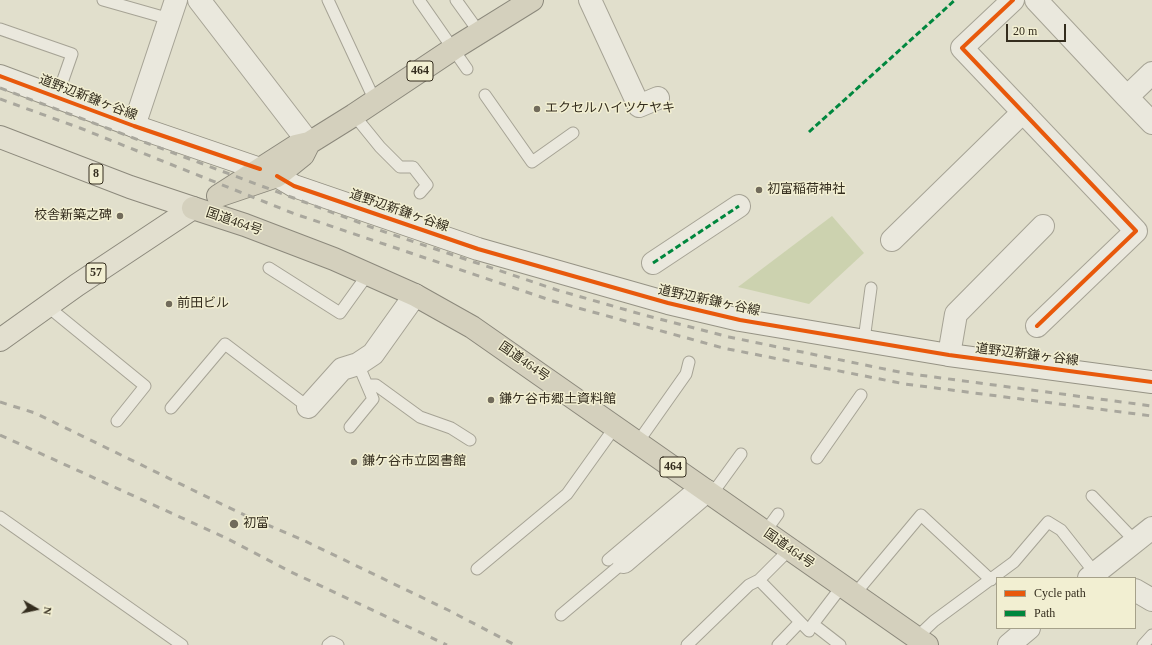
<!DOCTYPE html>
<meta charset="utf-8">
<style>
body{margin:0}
#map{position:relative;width:1152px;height:645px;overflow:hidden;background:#e1dfcc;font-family:"Times New Roman",serif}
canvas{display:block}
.legend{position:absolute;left:996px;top:577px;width:140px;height:52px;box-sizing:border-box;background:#f2efd2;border:1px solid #a6a18a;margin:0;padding:5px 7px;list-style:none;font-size:12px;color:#342d1e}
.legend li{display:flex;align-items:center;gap:8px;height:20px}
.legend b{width:20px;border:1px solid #a6a18a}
.north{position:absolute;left:16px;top:589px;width:40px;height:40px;-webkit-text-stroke:3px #f2efd2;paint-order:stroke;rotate:99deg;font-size:11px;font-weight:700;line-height:16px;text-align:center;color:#342d1e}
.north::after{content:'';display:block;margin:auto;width:14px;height:18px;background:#342d1e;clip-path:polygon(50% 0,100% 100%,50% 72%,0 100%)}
.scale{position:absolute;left:1006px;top:24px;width:60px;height:18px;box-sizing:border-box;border:2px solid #342d1e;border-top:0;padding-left:5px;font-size:12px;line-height:14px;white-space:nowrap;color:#342d1e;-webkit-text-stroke:3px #f2efd2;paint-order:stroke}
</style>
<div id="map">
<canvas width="1152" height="645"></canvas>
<ul class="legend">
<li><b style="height:5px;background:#e8590c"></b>Cycle path</li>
<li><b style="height:5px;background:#00873e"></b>Path</li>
</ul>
<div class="north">N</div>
<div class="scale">20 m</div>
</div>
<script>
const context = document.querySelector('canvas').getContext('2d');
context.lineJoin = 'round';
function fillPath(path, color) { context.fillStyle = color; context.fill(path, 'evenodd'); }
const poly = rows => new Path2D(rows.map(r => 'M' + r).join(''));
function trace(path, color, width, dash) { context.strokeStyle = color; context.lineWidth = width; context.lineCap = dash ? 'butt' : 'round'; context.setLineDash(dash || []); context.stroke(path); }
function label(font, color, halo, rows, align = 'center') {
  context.font = font + ' "Times New Roman","Noto Sans JP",serif'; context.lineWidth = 3; context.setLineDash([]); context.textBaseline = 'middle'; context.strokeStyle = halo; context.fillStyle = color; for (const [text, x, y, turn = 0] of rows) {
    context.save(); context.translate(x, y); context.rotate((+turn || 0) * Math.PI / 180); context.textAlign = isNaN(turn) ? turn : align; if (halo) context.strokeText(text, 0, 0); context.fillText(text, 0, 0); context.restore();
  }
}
const green = poly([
 [832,216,864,253,809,304,738,287]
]);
const lane = poly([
 [103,0,170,19],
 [328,0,375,101],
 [419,0,467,69],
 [456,0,479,32],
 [0,29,72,54,57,97],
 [485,95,532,162,573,133],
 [354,115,380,147,400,167,413,167,427,185,420,193],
 [269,268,340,313,368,274],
 [47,306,145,386,117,421],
 [864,340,871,288],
 [367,385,376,385,420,417,451,428,470,440],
 [171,408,225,344,308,407],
 [350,427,373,399,358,364],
 [638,442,686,374,689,362],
 [817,458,861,395],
 [712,494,741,454],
 [1092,496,1135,541],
 [0,517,182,645],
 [765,532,778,514],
 [790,549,759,580,809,631],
 [608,560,698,484],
 [477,569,567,494,615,427],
 [854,595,921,515,991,580],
 [561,615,624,562],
 [914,640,934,621,1014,562,1048,522,1061,530,1095,573],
 [328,645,332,642,338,645],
 [687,645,749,585,759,580],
 [778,645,800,622],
 [840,645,813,624,842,586],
 [1143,645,1152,635]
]);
const street = poly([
 [199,0,309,143],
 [590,0,639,106,658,98],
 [1013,0,962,48,1136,231,1037,326],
 [1036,0,1127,97,1152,73],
 [1127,97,1152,123],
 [134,126,176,0],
 [892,240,1023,112],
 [653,263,739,206],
 [949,355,956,314,1043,226],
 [308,407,342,369,358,364,373,354,415,295],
 [624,562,707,491],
 [1089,578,1152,528],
 [1135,590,1152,600],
 [1009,645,1029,628]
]);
const secondary = poly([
 [0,76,134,126,260,169],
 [277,176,294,186,478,249,668,303,740,320,949,355,1152,382]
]);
const primary = poly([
 [0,137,130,187,193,208],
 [0,340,77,285,193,208]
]);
const highway = poly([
 [309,143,303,155,277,176,218,196,296,146,309,143,354,115,453,49,532,0],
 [193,208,245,225,334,259,415,295,472,327,927,645]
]);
const rail = poly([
 [0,88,379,230,557,290,644,315,729,337,904,373,1152,406],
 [0,99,80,128,295,214,553,301,723,348,905,384,1152,416],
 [0,402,35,413,240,513,305,541,448,610,515,645],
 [0,435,226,538,289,571,447,645]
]);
const quiet = poly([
 [809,132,955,0],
 [653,263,739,206]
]);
const cycleway = poly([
 [1013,0,962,48,1136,231,1037,326],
 [0,76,134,126,260,169],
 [277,176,294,186,478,249,668,303,740,320,949,355,1152,382]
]);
const markers = [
 [537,109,4,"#716b5b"],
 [759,190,4,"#716b5b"],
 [120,216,4,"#716b5b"],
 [169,304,4,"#716b5b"],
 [491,400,4,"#716b5b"],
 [354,462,4,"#716b5b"],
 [234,524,5,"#716b5b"]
];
const shields = [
 [420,71,26],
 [96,174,14],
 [96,273,20],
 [673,467,26]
];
const shieldNames = [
 ["464",420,71],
 ["8",96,174],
 ["57",96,273],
 ["464",673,467]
];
const streetNames = [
 ["道野辺新鎌ヶ谷線",88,98,21],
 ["道野辺新鎌ヶ谷線",399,211,19],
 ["国道464号",234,222,19],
 ["道野辺新鎌ヶ谷線",709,301,12],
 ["道野辺新鎌ヶ谷線",1027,355,7],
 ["国道464号",524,362,35],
 ["国道464号",789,549,35]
];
const poiNames = [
 ["エクセルハイツケヤキ",545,109],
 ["初富稲荷神社",767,190],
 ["校舎新築之碑",112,216,"right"],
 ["前田ビル",177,304],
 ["鎌ケ谷市郷土資料館",499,400],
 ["鎌ケ谷市立図書館",362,462],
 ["初富",243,524]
];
fillPath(green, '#ccd2af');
trace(lane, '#a6a395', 13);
trace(street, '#a6a395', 24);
trace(secondary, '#969385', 24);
trace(primary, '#8c897c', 24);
trace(highway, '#8c897c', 24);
trace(lane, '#eae8dd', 11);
trace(street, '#eae8dd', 22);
trace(secondary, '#eae8dd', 22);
trace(primary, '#e2dfcf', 22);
trace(highway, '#d4d0bd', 22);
trace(rail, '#a9a79d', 3, [7, 7]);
trace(quiet, '#00873e', 3, [6, 3]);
trace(cycleway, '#e8590c', 4);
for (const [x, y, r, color] of markers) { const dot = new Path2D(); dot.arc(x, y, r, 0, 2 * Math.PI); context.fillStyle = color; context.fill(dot); trace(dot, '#f2efd2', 1.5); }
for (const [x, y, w] of shields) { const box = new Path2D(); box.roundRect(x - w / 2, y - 10, w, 20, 3); context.fillStyle = '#f2efd2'; context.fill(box); trace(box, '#342d1e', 1); }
label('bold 12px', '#342d1e', null, shieldNames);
label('13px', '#342d1e', '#f2efd2', streetNames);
label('13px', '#342d1e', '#f2efd2', poiNames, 'left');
</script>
